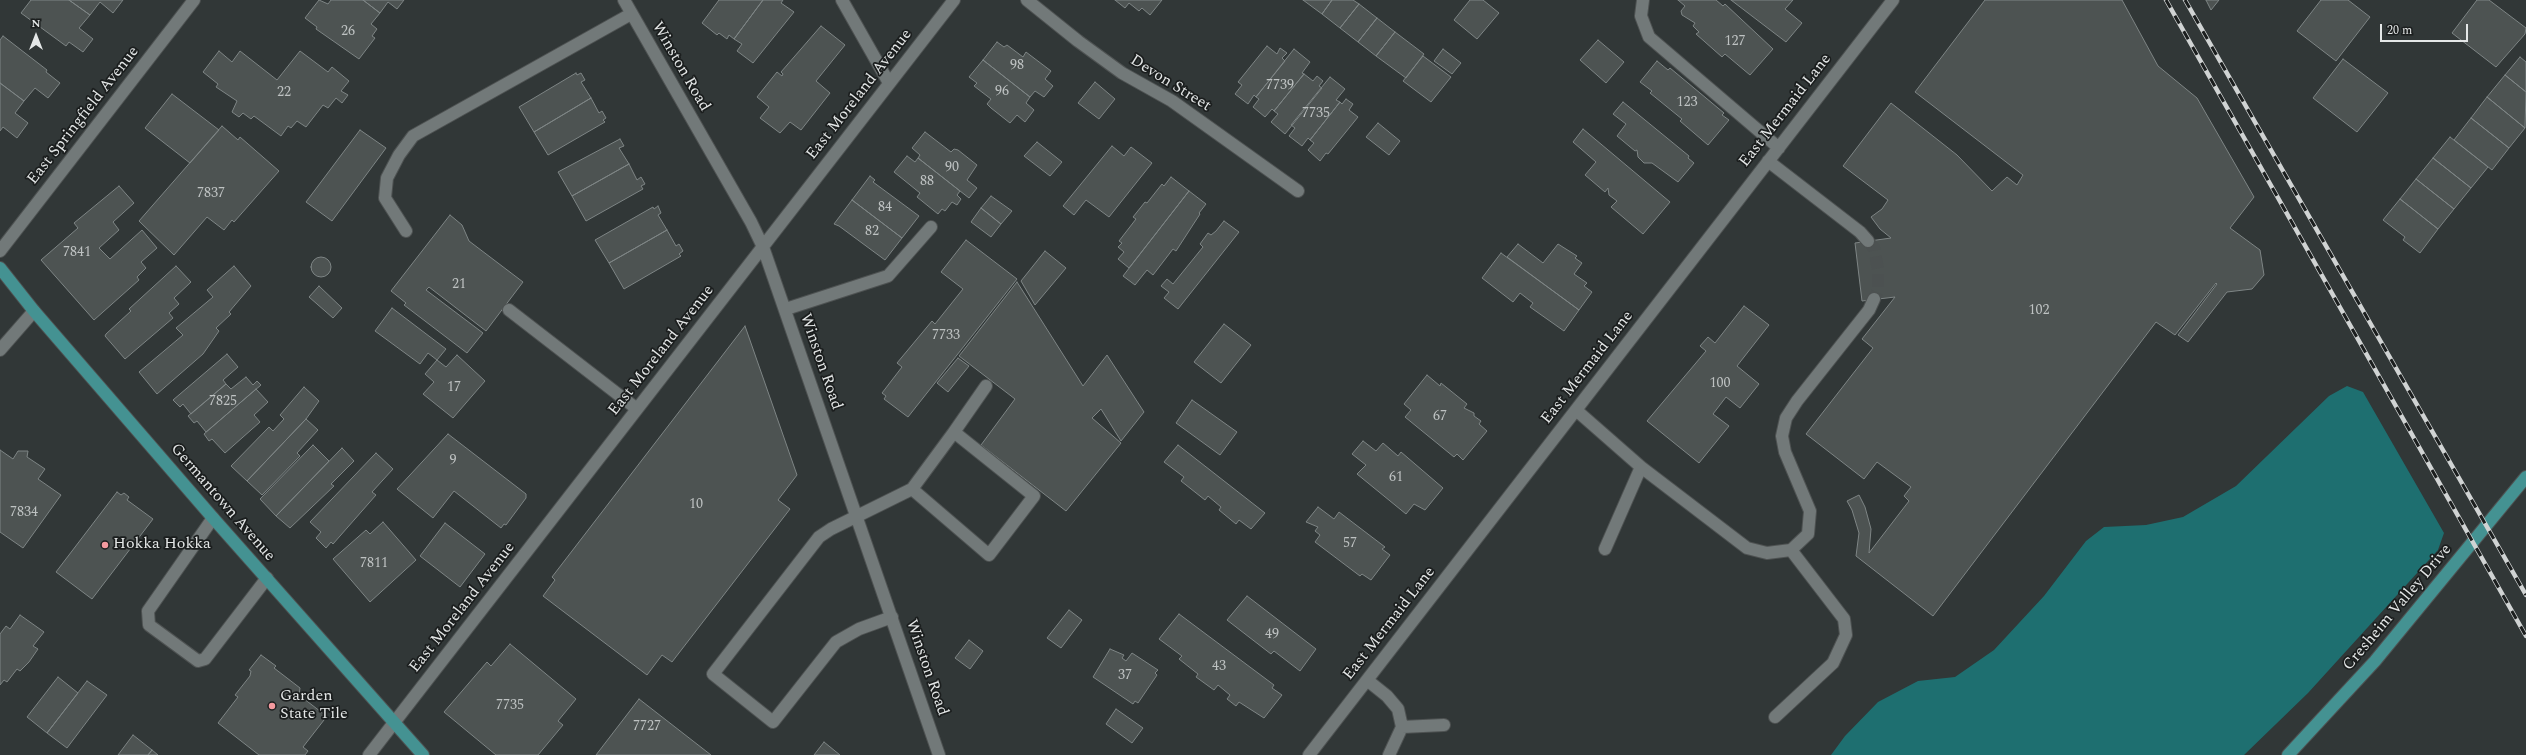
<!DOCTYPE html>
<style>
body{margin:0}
#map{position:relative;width:2526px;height:755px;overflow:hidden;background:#313737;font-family:Spectral,serif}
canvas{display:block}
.north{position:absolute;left:16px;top:16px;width:40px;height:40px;-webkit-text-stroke:3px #1b1e1e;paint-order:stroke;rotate:0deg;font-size:11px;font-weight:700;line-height:16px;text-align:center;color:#e4e7e7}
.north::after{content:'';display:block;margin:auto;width:14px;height:18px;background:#e4e7e7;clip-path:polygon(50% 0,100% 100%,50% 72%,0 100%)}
.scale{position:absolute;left:2380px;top:24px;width:88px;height:18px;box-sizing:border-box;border:2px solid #e4e7e7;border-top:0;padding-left:5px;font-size:12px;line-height:14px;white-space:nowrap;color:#e4e7e7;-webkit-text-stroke:3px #1b1e1e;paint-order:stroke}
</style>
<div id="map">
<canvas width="2526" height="755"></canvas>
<div class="north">N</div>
<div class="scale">20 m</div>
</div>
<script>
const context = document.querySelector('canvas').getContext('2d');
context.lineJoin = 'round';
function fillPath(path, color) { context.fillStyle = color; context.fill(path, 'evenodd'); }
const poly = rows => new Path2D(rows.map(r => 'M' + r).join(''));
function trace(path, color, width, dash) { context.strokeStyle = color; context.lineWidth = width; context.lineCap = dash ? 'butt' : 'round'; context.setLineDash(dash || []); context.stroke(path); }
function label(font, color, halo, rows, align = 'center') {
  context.font = font + ' Spectral,serif'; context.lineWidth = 3.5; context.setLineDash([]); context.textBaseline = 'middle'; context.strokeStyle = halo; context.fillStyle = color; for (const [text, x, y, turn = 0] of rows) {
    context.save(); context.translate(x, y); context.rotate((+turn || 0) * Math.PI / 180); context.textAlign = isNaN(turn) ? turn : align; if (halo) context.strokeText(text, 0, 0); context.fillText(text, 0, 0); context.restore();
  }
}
const forest = poly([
 [2347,386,2363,392,2444,533,2438,550,2308,693,2244,755,1831,755,1845,736,1878,702,1918,681,1955,677,1994,650,2044,596,2086,541,2104,527,2146,525,2183,517,2236,486,2329,396]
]);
const building = poly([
 [31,0,69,0,90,15,79,28,93,39,83,52,69,42,66,46,21,13,31,0],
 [69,0,123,0,113,13,100,2,90,15,69,0],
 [319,0,328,4,331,0,363,0,380,13,371,24,377,29,372,36,375,38,359,59,316,29,317,27,305,18,319,0],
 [363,0,404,0,397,9,388,2,380,13,363,0],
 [719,0,763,0,734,39,729,35,727,39,719,33,717,35,702,23,719,0],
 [763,0,783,0,781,3,794,12,753,63,737,51,742,44,734,39,763,0],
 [1115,0,1162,0,1150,15,1142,8,1139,11,1129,3,1125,8,1115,0],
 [1303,0,1332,0,1322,14,1303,0],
 [1332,0,1353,0,1359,4,1340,28,1322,14,1332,0],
 [1470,0,1483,0,1499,13,1477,39,1454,20,1470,0],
 [1678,0,1716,0,1723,6,1725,4,1773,49,1750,75,1725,54,1722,57,1696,34,1699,32,1693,26,1695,23,1682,15,1681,11,1685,6,1678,0],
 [1731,0,1793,0,1785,9,1802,23,1786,42,1731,0],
 [1985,0,2122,0,2158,66,2197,98,2254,197,2230,228,2260,250,2264,275,2252,289,2227,292,2188,342,2178,335,2217,284,2216,283,2175,335,2156,322,1933,616,1856,556,1859,533,1852,510,1847,501,1859,495,1865,507,1871,529,1869,553,1909,501,1904,496,1911,487,1877,462,1864,479,1806,434,1873,348,1862,339,1895,297,1862,301,1855,243,1891,238,1880,229,1871,217,1882,209,1888,200,1843,166,1891,103,1957,155,1992,191,2007,177,2017,185,2023,175,1915,92,1985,0],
 [2206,0,2219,0,2211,10,2206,0],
 [2321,0,2348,0,2370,17,2336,61,2297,31,2321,0],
 [2477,0,2489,0,2526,28,2525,34,2496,67,2452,33,2477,0],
 [1359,4,1377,18,1358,42,1340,28,1359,4],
 [1377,18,1395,32,1376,56,1358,42,1377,18],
 [821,26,845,45,816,81,830,93,801,130,790,122,780,133,760,118,769,107,757,97,777,72,782,76,783,74,781,72,821,26],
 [1395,32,1424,54,1406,78,1376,56,1395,32],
 [3,36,47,70,46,72,60,83,48,98,35,88,24,101,0,83,0,40,3,36],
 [1598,40,1624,62,1606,83,1580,60,1598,40],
 [997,42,1004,47,1007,45,1023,57,1026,52,1051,71,1045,79,1053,86,1044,97,1035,91,1030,97,983,60,997,42],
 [1267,46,1277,54,1280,48,1287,53,1282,58,1285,61,1256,97,1254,95,1248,104,1235,94,1242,85,1238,82,1267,46],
 [1294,49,1310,62,1302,73,1304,74,1274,111,1272,109,1265,117,1253,107,1259,99,1256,97,1294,49],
 [1443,49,1461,63,1452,74,1434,61,1443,49],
 [219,51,232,62,240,51,277,80,300,51,328,72,332,67,349,81,341,91,348,95,342,103,336,98,328,108,323,105,306,127,297,121,291,128,288,126,281,136,254,116,251,119,243,113,239,117,232,112,237,101,216,87,218,84,203,72,219,51],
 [1423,56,1451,77,1431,102,1403,81,1423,56],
 [2520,57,2526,62,2526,92,2505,75,2520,57],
 [2343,59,2388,93,2357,132,2313,98,2343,59],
 [983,60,1030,97,1026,103,1034,110,1025,122,1017,115,1010,123,991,108,987,104,991,99,974,86,977,83,969,77,983,60],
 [1657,61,1668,70,1670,68,1724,113,1722,115,1729,120,1708,145,1680,121,1682,119,1650,93,1652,91,1640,82,1657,61],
 [576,73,577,75,581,73,585,80,581,82,591,98,534,132,519,107,576,73],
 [1304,74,1313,81,1317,76,1323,81,1319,86,1322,88,1285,134,1271,122,1278,114,1274,111,1304,74],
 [2505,75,2526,92,2525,128,2487,97,2505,75],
 [1330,77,1345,89,1336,100,1340,102,1310,140,1308,138,1302,146,1289,136,1295,128,1291,125,1330,77],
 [1095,82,1115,99,1099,119,1078,103,1095,82],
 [0,83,24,101,15,113,28,123,17,138,3,127,0,131,0,83],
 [172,94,219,130,190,163,145,128,172,94],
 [2487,97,2525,128,2509,148,2471,118,2487,97],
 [591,98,599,113,602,111,606,118,603,120,605,122,548,155,534,132,591,98],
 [1346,99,1353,104,1349,110,1358,117,1328,154,1326,153,1320,161,1308,150,1314,143,1310,140,1340,102,1342,104,1346,99],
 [1623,102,1689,156,1688,158,1694,163,1678,182,1652,163,1644,163,1638,157,1637,150,1635,151,1617,136,1626,124,1613,114,1623,102],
 [2471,118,2509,148,2492,170,2454,140,2471,118],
 [1378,123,1400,141,1389,155,1366,137,1378,123],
 [222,126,238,140,240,137,279,171,234,222,232,220,224,230,207,217,174,255,139,221,222,126],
 [1583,129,1670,202,1643,234,1611,207,1617,201,1609,195,1608,188,1605,192,1585,175,1596,162,1573,142,1583,129],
 [360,130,386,148,332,221,306,202,360,130],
 [925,132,951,152,954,149,958,150,977,165,967,180,977,188,969,198,918,158,920,155,912,148,925,132],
 [2450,137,2488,167,2471,188,2433,158,2450,137],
 [620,139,624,146,619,148,629,164,572,196,558,172,620,139],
 [1037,142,1062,162,1050,176,1024,156,1037,142],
 [1112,146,1124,156,1131,147,1152,163,1109,217,1086,200,1074,215,1063,206,1112,146],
 [907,156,915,162,918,158,960,191,957,195,961,199,957,205,952,202,945,211,942,209,938,214,917,197,920,193,894,172,907,156],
 [2433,158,2471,188,2454,209,2416,179,2433,158],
 [629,164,637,180,641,177,645,184,641,186,643,189,586,221,572,196,629,164],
 [870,176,875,180,873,182,919,216,902,238,852,200,870,176],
 [1171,177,1189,191,1129,268,1118,259,1124,252,1118,247,1122,243,1119,241,1136,219,1133,217,1145,202,1147,203,1162,184,1164,186,1171,177],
 [2416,179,2454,209,2438,229,2400,199,2416,179],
 [119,186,134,203,113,222,119,230,99,248,110,259,142,230,157,248,141,262,146,268,137,277,139,280,94,320,41,260,78,228,74,223,119,186],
 [1189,191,1206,204,1199,213,1200,214,1176,251,1173,249,1153,275,1147,270,1135,285,1123,276,1189,191],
 [991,196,1012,211,1001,224,981,208,991,196],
 [2400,199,2438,229,2420,253,2403,240,2405,237,2383,220,2400,199],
 [852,200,902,238,885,260,839,226,834,224,852,200],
 [658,206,661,213,658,215,667,230,609,263,595,240,653,207,654,209,658,206],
 [981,208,1001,224,991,237,971,222,981,208],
 [450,215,462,225,469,241,523,282,486,331,429,287,426,290,483,333,467,353,404,305,406,303,391,291,450,215],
 [1224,221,1239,232,1178,309,1164,298,1169,292,1161,286,1167,279,1173,284,1203,247,1200,244,1208,233,1211,235,1216,231,1224,221],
 [667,230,676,246,679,244,683,251,679,254,681,256,624,289,609,263,667,230],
 [966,240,1017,279,908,417,884,399,886,396,882,393,902,367,897,363,932,321,935,324,963,289,941,272,966,240],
 [1518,244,1543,263,1558,244,1577,256,1575,258,1582,263,1574,274,1587,283,1584,286,1592,292,1579,310,1507,257,1518,244],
 [1045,251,1066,268,1035,305,1021,281,1045,251],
 [1501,253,1579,310,1564,331,1530,307,1533,303,1520,293,1513,302,1482,278,1501,253],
 '311 267a10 10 0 1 1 20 0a10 10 0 1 1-20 0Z',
 [176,266,191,282,174,298,179,304,169,313,173,318,125,359,105,336,106,334,131,311,129,309,176,266],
 [234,266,251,286,229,312,231,314,216,328,219,331,203,354,157,394,139,372,183,335,176,328,213,297,207,290,234,266],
 [1017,282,1083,386,1107,355,1144,412,1121,441,1101,409,1092,418,1121,443,1066,511,981,445,1015,399,959,356,1017,282],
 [319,286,342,308,333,318,309,297,319,286],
 [1744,306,1769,325,1737,366,1759,384,1740,408,1726,397,1713,414,1729,426,1699,463,1647,421,1706,351,1700,346,1708,337,1715,343,1744,306],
 [392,308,446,349,437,360,428,353,420,364,375,331,392,308],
 [1224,324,1251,345,1221,383,1194,362,1224,324],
 [745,326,797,475,778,500,790,509,672,662,662,655,647,675,543,596,555,580,552,577,745,326],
 [227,354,238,367,223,380,226,384,191,414,183,404,180,407,173,400,227,354],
 [457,355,485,381,453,418,423,394,434,382,425,374,437,360,446,367,457,355],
 [958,358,969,366,948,392,937,383,958,358],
 [1427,375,1440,386,1441,383,1467,404,1464,408,1474,413,1474,416,1481,421,1479,424,1487,431,1463,460,1457,454,1454,457,1405,417,1411,410,1404,404,1427,375],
 [246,377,253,385,257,381,261,385,206,432,197,421,194,423,188,416,226,384,231,389,246,377],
 [304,387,319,401,306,419,247,481,231,466,269,427,273,431,284,419,280,415,304,387],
 [256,389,268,402,254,415,260,422,225,453,212,439,209,441,204,434,256,389],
 [1192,400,1237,432,1220,455,1176,423,1192,400],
 [306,419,318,430,297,453,300,456,262,495,247,481,306,419],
 [448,434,526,494,526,498,506,525,504,524,501,528,454,491,433,518,397,489,448,434],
 [1363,441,1376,451,1383,443,1398,456,1401,452,1443,488,1425,510,1414,504,1406,514,1357,474,1366,465,1352,454,1363,441],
 [313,445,329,461,276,516,260,499,313,445],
 [1178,445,1265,513,1251,529,1239,520,1236,524,1219,510,1221,507,1208,496,1205,500,1181,481,1184,477,1164,462,1178,445],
 [342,448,354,461,331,484,334,486,290,528,276,516,342,448],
 [0,450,13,459,18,451,28,451,27,457,45,469,38,479,61,495,23,548,0,532,0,450],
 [376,453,393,469,372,492,376,495,333,544,331,542,326,548,316,538,321,532,310,522,376,453],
 [117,492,121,495,124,493,129,497,127,500,153,519,92,599,56,572,117,492],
 [1318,507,1334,519,1339,512,1385,547,1382,549,1390,555,1371,580,1362,574,1360,576,1315,542,1320,535,1315,531,1318,527,1306,522,1318,507],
 [383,522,416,560,370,602,333,559,366,530,370,534,383,522],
 [445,523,485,554,460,587,420,556,445,523],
 [1247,596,1316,649,1300,671,1274,651,1271,654,1227,620,1247,596],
 [1069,610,1082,620,1061,648,1047,638,1069,610],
 [1179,614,1274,685,1272,688,1282,695,1264,718,1239,702,1236,706,1227,699,1230,695,1218,685,1214,690,1196,677,1198,674,1179,659,1182,656,1159,639,1179,614],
 [20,615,44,632,33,646,38,649,29,662,20,671,17,669,7,682,4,680,0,685,0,634,6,626,10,629,20,615],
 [969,640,983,651,970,669,955,658,969,640],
 [510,644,576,699,558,721,563,725,538,755,496,755,444,712,487,662,491,666,510,644],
 [1110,649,1124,655,1122,658,1126,661,1132,653,1158,670,1155,673,1157,675,1138,703,1135,701,1133,704,1093,677,1110,649],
 [261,655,276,666,274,668,300,688,299,695,325,715,324,720,303,747,308,751,305,755,259,755,218,723,238,697,235,695,250,676,251,671,249,670,261,655],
 [58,677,78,693,47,733,27,717,58,677],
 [87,681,107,695,67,748,47,733,87,681],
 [639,699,711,755,596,755,639,699],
 [1116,709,1143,728,1132,743,1106,724,1116,709],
 [133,735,152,750,148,755,118,755,133,735],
 [824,742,840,755,814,755,824,742],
 [152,750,158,755,148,755,152,750]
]);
const minorTunnel = poly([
 [1868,241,1874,248,1878,269,1878,290,1874,299]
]);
const minor = poly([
 [624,0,751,222,763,247,939,755],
 [842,0,889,83],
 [1027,0,1078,41,1122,73,1172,101,1298,191],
 [1643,0,1641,16,1649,37,1779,148],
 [1768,161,1860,232,1868,241],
 [406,231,385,198,387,178,399,155,413,136,631,14],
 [0,251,194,0],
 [786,309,888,276,931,227],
 [509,310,637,409],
 [0,350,34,311],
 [1576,410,1641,467,1605,549],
 [954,432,1034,496,989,555,912,489,954,432],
 [954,432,986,386],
 [1641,467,1747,548,1767,553,1791,550,1808,534,1810,511,1785,452,1782,436,1786,418,1797,401,1869,310,1874,299],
 [213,518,148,611,149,625,198,661,205,659,267,578],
 [892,617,859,629,836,642,773,722,713,674,819,537,831,529,912,489],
 [1367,680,1387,696,1398,709,1402,727,1389,755],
 [1775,717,1833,663,1846,635,1844,619,1791,550],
 [1402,727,1444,725],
 [369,755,954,0],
 [1309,755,1893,0]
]);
const major = poly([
 [0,268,34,311,213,518,423,755],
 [2288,755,2375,661,2526,477]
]);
const rail = poly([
 [2166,0,2526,636],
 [2185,0,2526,595]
]);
const markers = [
 [105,545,4,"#f49a9f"],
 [272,706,4,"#f49a9f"]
];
const numberNames = [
 ["26",348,32],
 ["127",1735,42],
 ["98",1017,66],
 ["7739",1280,86],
 ["96",1002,92],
 ["22",284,93],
 ["123",1687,103],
 ["7735",1316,114],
 ["90",952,168],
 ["88",927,182],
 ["7837",211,194],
 ["84",885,208],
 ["82",872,232],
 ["7841",77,253],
 ["21",459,285],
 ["102",2039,311],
 ["7733",946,336],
 ["100",1720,384],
 ["17",454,388],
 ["7825",223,402],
 ["67",1440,417],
 ["9",453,461],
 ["61",1396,478],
 ["10",696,505],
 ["7834",24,513],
 ["57",1350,544],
 ["7811",374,564],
 ["49",1272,635],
 ["43",1219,667],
 ["37",1125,676],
 ["7735",510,706],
 ["7727",647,727]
];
const streetNames = [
 ["Winston Road",680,67,60],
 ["Devon Street",1170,84,32],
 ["East Moreland Avenue",860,95,-52],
 ["East Mermaid Lane",1786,111,-52],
 ["East Springfield Avenue",84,116,-52],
 ["East Moreland Avenue",662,351,-52],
 ["Winston Road",820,362,71],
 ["East Mermaid Lane",1588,368,-52],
 ["Germantown Avenue",222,503,49],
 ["East Moreland Avenue",463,608,-52],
 ["Cresheim Valley Drive",2398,608,-50],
 ["East Mermaid Lane",1390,624,-52],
 ["Winston Road",926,668,71]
];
const poiNames = [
 ["Hokka Hokka",113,545],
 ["Garden",280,697],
 ["State Tile",280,715]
];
fillPath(forest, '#1e6f70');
fillPath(building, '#4d5352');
trace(building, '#7e8585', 1);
trace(minorTunnel, '#4c5151', 12, [12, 6]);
trace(minor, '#4e5252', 14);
trace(major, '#4e5252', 14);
trace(minor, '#727979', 12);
trace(major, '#449292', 12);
trace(rail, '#d0d3d3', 4.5);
trace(rail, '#1b1e1e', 3, [9]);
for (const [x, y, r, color] of markers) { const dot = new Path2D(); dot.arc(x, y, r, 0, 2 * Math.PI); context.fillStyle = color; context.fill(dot); trace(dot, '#1b1e1e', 1.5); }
label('14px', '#bec2c2', null, numberNames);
label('16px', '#e4e7e7', '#1b1e1e', streetNames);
label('16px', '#e4e7e7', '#1b1e1e', poiNames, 'left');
</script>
